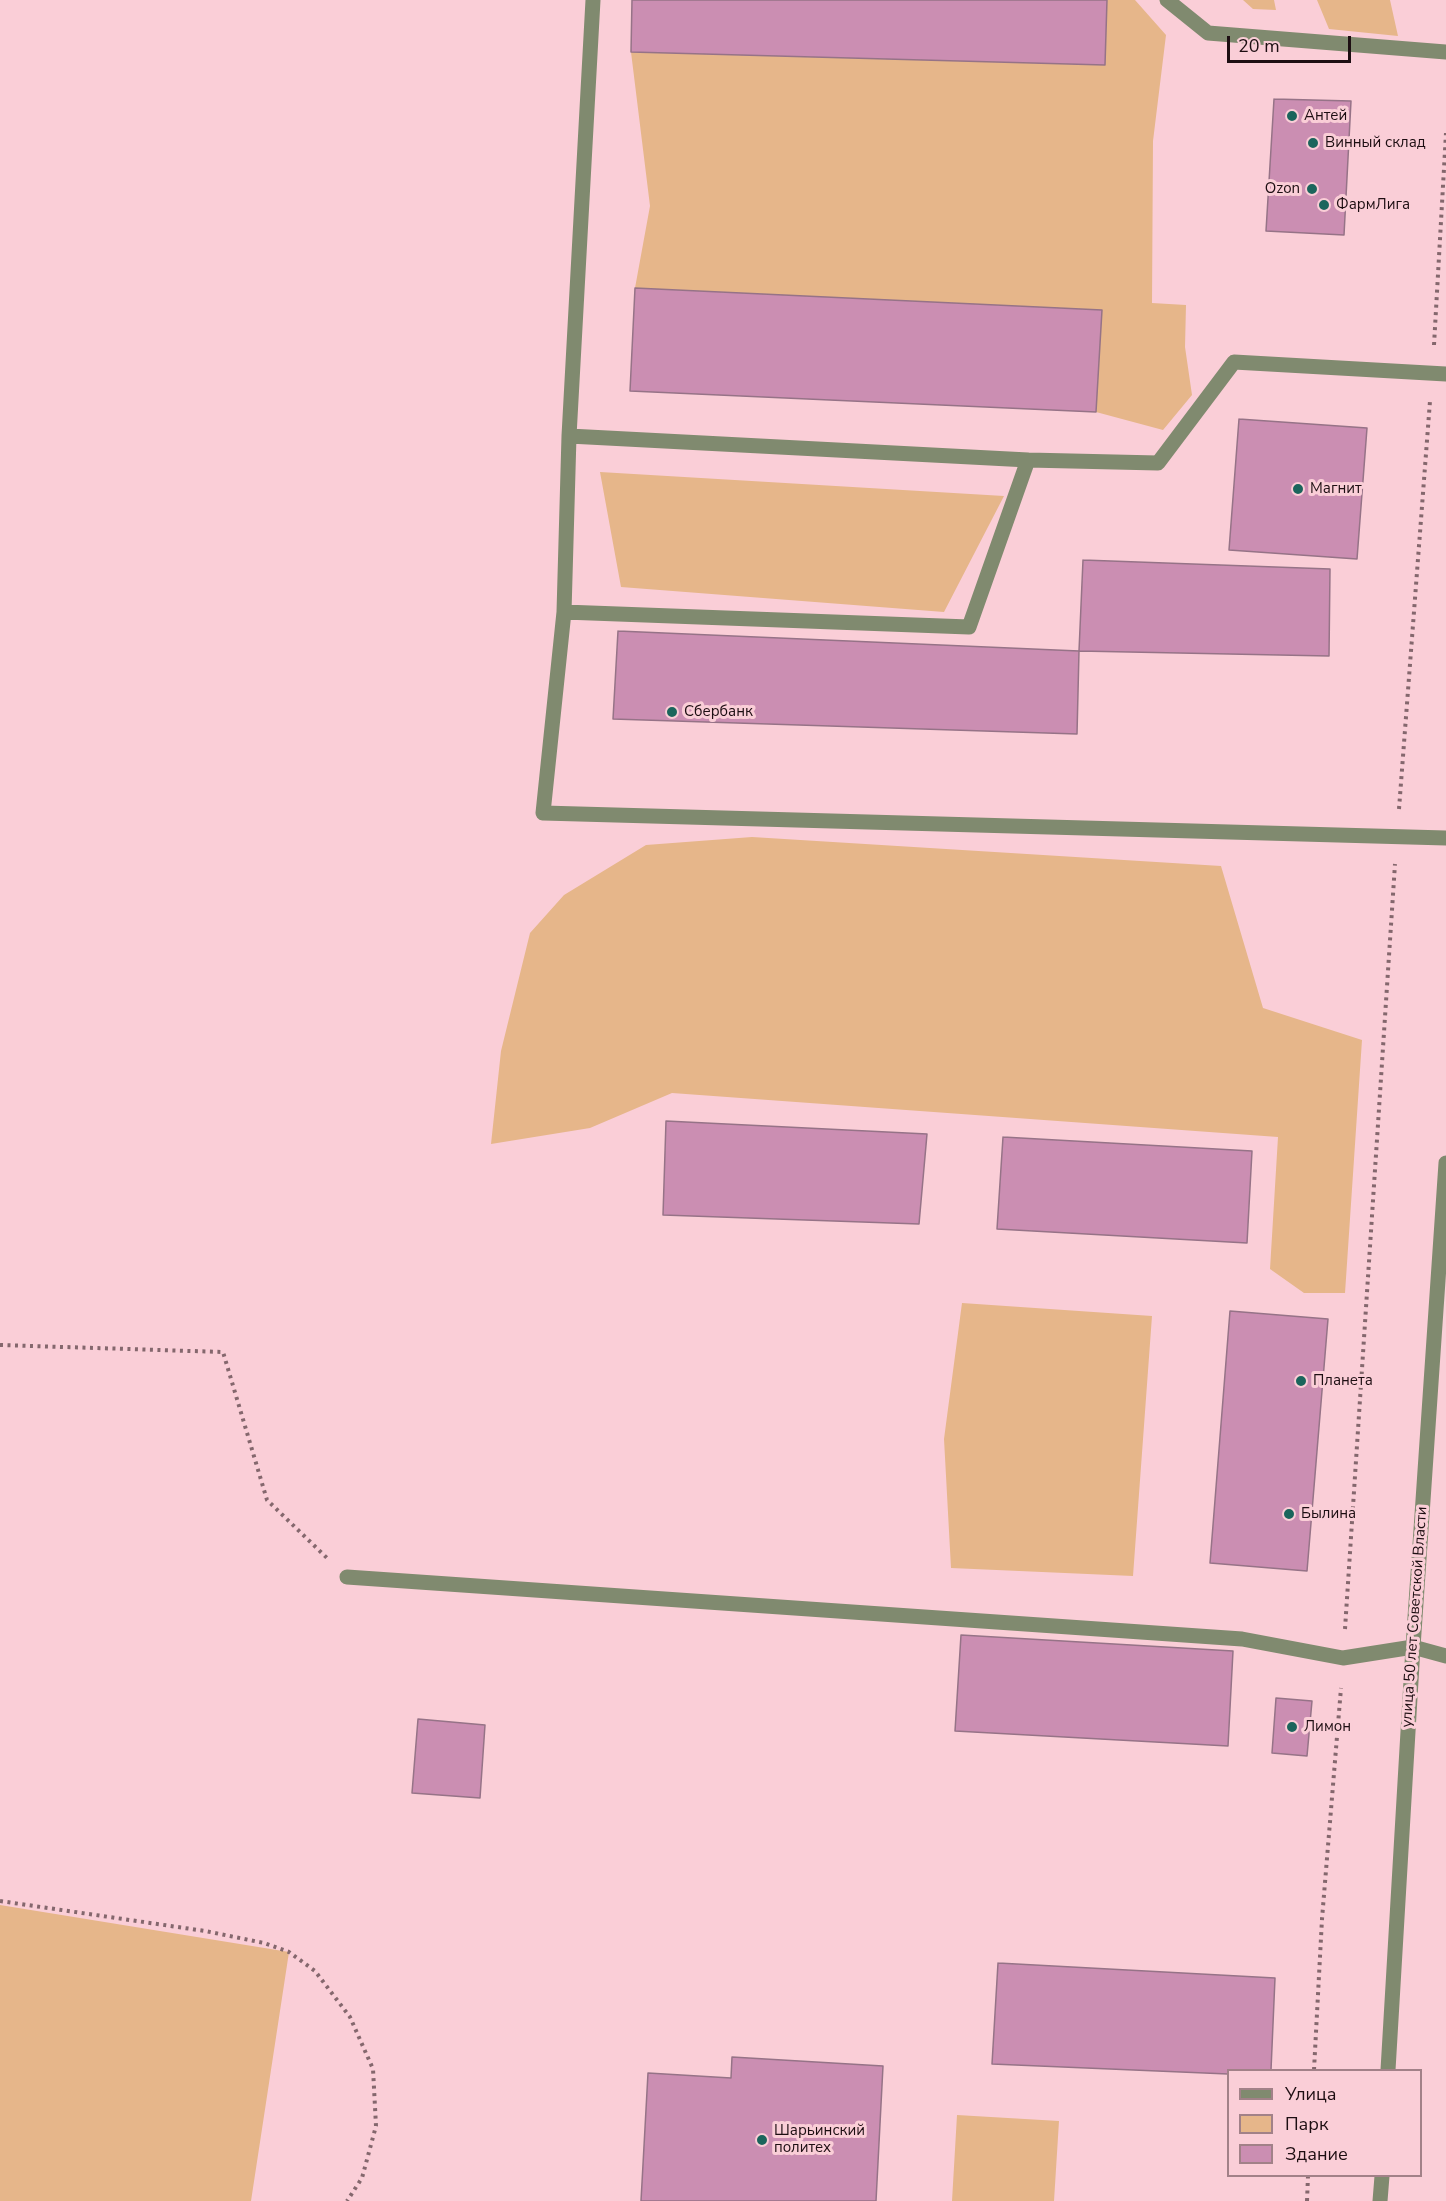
<!DOCTYPE html>
<meta charset="utf-8">
<style>
body{margin:0}
#map{position:relative;width:1446px;height:2201px;overflow:hidden;background:#faced7;font-family:"Nunito Sans",sans-serif}
canvas{display:block}
.legend{position:absolute;left:1227px;top:2069px;width:195px;height:108px;box-sizing:border-box;background:#faced7;border:2px solid #a28188;margin:0;padding:8px 10px;list-style:none;font-size:18px;color:#1d0e12}
.legend li{display:flex;align-items:center;gap:12px;height:30px}
.legend b{width:30px;border:2px solid #a28188}
.scale{position:absolute;left:1227px;top:36px;width:124px;height:27px;box-sizing:border-box;border:3px solid #1d0e12;border-top:0;padding-left:8px;font-size:18px;line-height:21px;white-space:nowrap;color:#1d0e12;-webkit-text-stroke:4px #faced7;paint-order:stroke}
</style>
<div id="map">
<canvas width="1446" height="2201"></canvas>
<ul class="legend">
<li><b style="height:8px;background:#808a6f"></b>Улица</li>
<li><b style="height:16px;background:#e6b68a"></b>Парк</li>
<li><b style="height:16px;background:#cb8eb2"></b>Здание</li>
</ul>
<div class="scale">20 m</div>
</div>
<script>
const context = document.querySelector('canvas').getContext('2d');
context.lineJoin = 'round';
function fillPath(path, color) { context.fillStyle = color; context.fill(path, 'evenodd'); }
const poly = rows => new Path2D(rows.map(r => 'M' + r).join(''));
function trace(path, color, width, dash) { context.strokeStyle = color; context.lineWidth = width; context.lineCap = dash ? 'butt' : 'round'; context.setLineDash(dash || []); context.stroke(path); }
function label(font, color, halo, rows, align = 'center') {
  context.font = font + ' "Nunito Sans",sans-serif'; context.lineWidth = 6; context.setLineDash([]); context.textBaseline = 'middle'; context.strokeStyle = halo; context.fillStyle = color; for (const [text, x, y, turn = 0] of rows) {
    context.save(); context.translate(x, y); context.rotate((+turn || 0) * Math.PI / 180); context.textAlign = isNaN(turn) ? turn : align; if (halo) context.strokeText(text, 0, 0); context.fillText(text, 0, 0); context.restore();
  }
}
const green = poly([
 [1107,0,1135,0,1166,35,1153,141,1152,303,1186,305,1185,347,1192,395,1163,430,1096,412,1101,310,635,288,650,206,631,52,1105,65],
 [1243,0,1274,0,1276,10,1253,9],
 [1317,0,1390,0,1398,36,1329,29],
 [600,472,1004,496,944,612,621,587],
 [752,837,1221,866,1263,1008,1362,1040,1345,1293,1304,1293,1270,1269,1278,1137,672,1093,590,1128,491,1144,501,1051,530,933,564,895,646,845],
 [962,1303,1152,1316,1133,1576,951,1568,944,1439],
 [0,1905,289,1952,251,2201,0,2201],
 [957,2115,1059,2121,1054,2201,952,2201]
]);
const building = poly([
 [632,0,1107,0,1105,65,631,52,632,0],
 [1274,99,1351,101,1344,235,1266,231,1274,99],
 [635,288,1102,310,1096,412,630,391,635,288],
 [1239,419,1367,428,1357,559,1229,550,1239,419],
 [1083,560,1330,569,1329,656,1079,651,1083,560],
 [618,631,1079,651,1077,734,613,719,618,631],
 [666,1121,927,1134,919,1224,663,1215,666,1121],
 [1003,1137,1252,1151,1247,1243,997,1229,1003,1137],
 [1230,1311,1328,1319,1307,1571,1210,1563,1230,1311],
 [961,1635,1233,1651,1228,1746,955,1731,961,1635],
 [1276,1698,1312,1701,1307,1756,1272,1753,1276,1698],
 [418,1719,485,1725,480,1798,412,1793,418,1719],
 [998,1963,1275,1978,1271,2070,1228,2070,1228,2074,992,2064,998,1963],
 [732,2057,883,2066,876,2201,641,2201,648,2073,731,2078,732,2057]
]);
const path = poly([
 [1434,345,1446,133],
 [1399,809,1430,401],
 [0,1345,223,1352,267,1500,327,1558],
 [1345,1629,1395,864],
 [0,1901,205,1931,264,1943,289,1952,315,1971,350,2017,373,2069,376,2126,362,2178,347,2201],
 [1314,2070,1322,1919,1341,1688],
 [1307,2201,1308,2176]
]);
const service = poly([
 [593,0,569,436,564,612,543,813,1446,838],
 [1167,0,1208,33,1446,52],
 [569,436,1028,460],
 [564,612,969,627,1028,460,1158,463,1234,362,1446,374],
 [347,1577,1242,1639,1343,1658,1413,1647]
]);
const minor = poly([
 [1413,1647,1446,1656]
]);
const tertiary = poly([
 [1388,2070,1413,1647,1446,1163],
 [1380,2201,1382,2176]
]);
const markers = [
 [1292,116,6,"#1b655c"],
 [1313,143,6,"#1b655c"],
 [1312,189,6,"#1b655c"],
 [1324,205,6,"#1b655c"],
 [1298,489,6,"#1b655c"],
 [672,712,6,"#1b655c"],
 [1301,1381,6,"#1b655c"],
 [1289,1514,6,"#1b655c"],
 [1292,1727,6,"#1b655c"],
 [762,2140,6,"#1b655c"]
];
const poiNames = [
 ["Антей",1304,116],
 ["Винный склад",1325,143],
 ["Ozon",1300,189,"right"],
 ["ФармЛига",1336,205],
 ["Магнит",1310,489],
 ["Сбербанк",684,712],
 ["Планета",1313,1381],
 ["Былина",1301,1514],
 ["Лимон",1304,1727],
 ["Шарьинский",774,2131],
 ["политех",774,2148]
];
const streetNames = [
 ["улица 50 лет Советской Власти",1415,1617,-86]
];
fillPath(green, '#e6b68a');
fillPath(building, '#cb8eb2');
trace(building, '#967387', 1.5);
trace(path, '#84676d', 4, [3, 4.5]);
trace(service, '#808a6f', 15);
trace(minor, '#808a6f', 15);
trace(tertiary, '#808a6f', 15);
for (const [x, y, r, color] of markers) { const dot = new Path2D(); dot.arc(x, y, r, 0, 2 * Math.PI); context.fillStyle = color; context.fill(dot); trace(dot, '#faced7', 2); }
label('15px', '#1d0e12', '#faced7', poiNames, 'left');
label('15px', '#1d0e12', '#faced7', streetNames);
</script>
